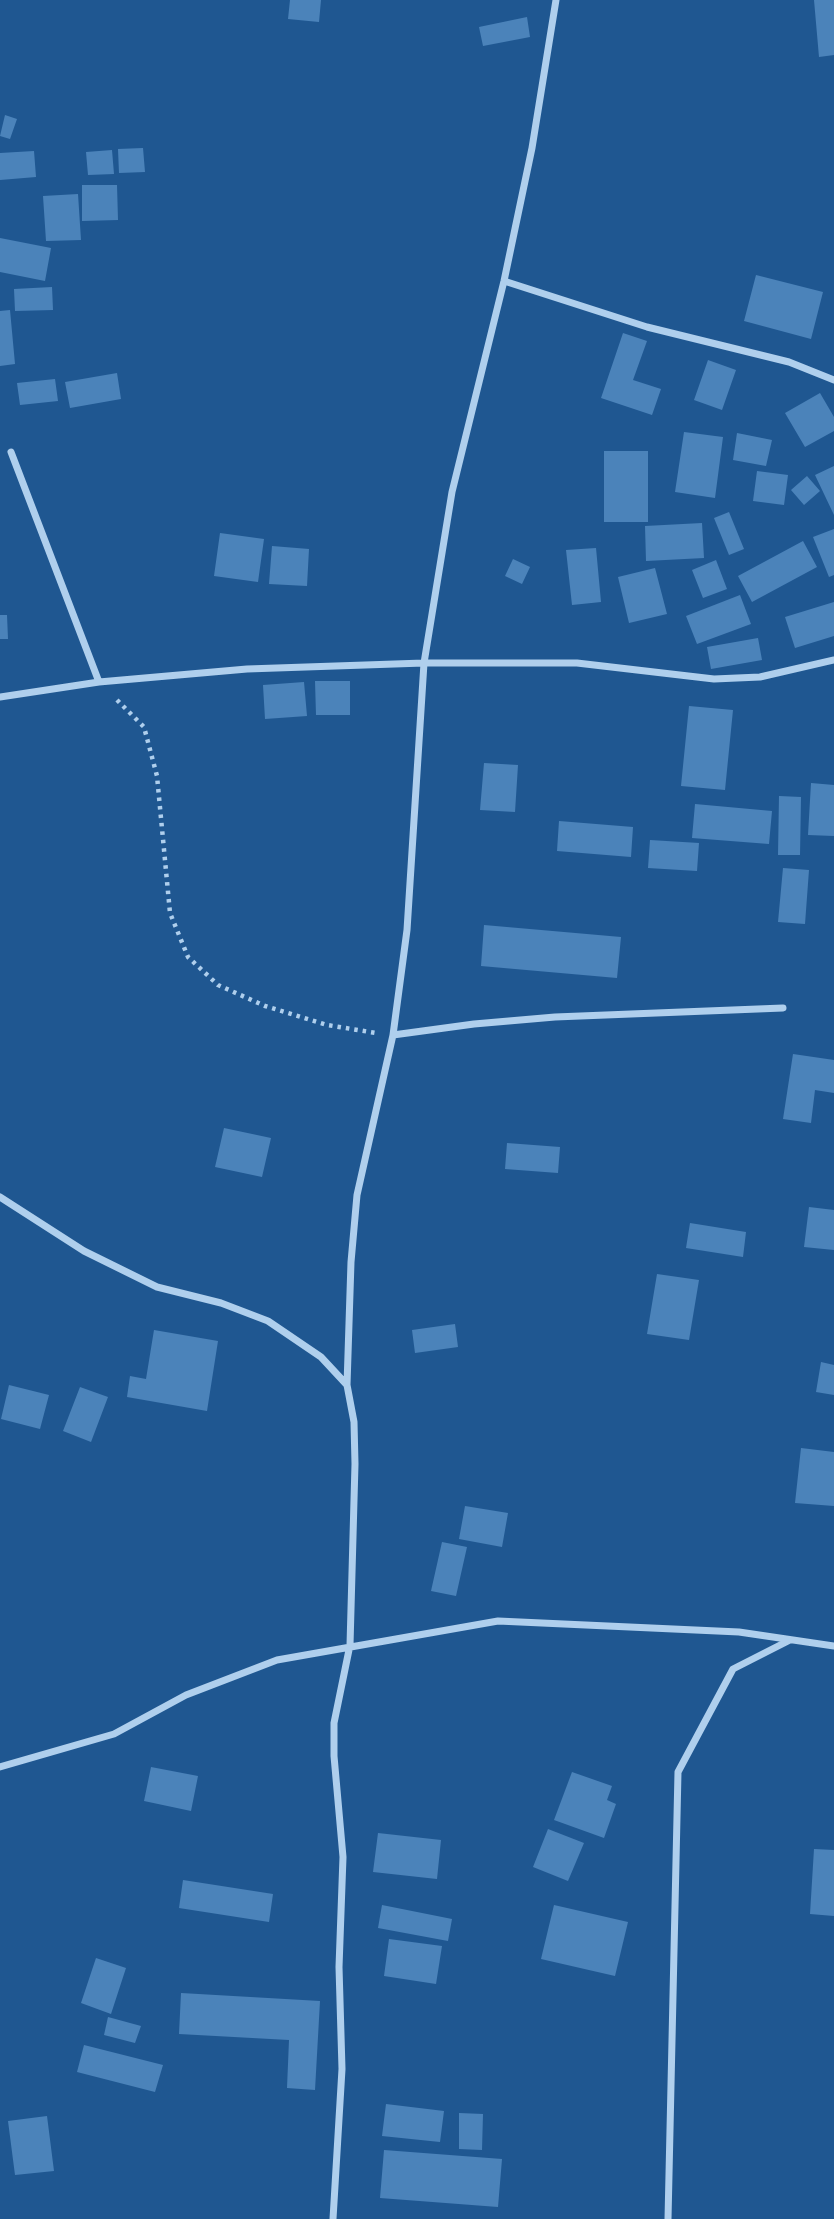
<!DOCTYPE html>
<style>
body{margin:0}
canvas{display:block;background:#1f5791}
</style>
<canvas width="834" height="2219"></canvas>
<script>
const context = document.querySelector('canvas').getContext('2d');
context.lineJoin = 'round';
function fillPath(path, color) { context.fillStyle = color; context.fill(path, 'evenodd'); }
const poly = rows => new Path2D(rows.map(r => 'M' + r).join(''));
function trace(path, color, width, dash) { context.strokeStyle = color; context.lineWidth = width; context.lineCap = dash ? 'butt' : 'round'; context.setLineDash(dash || []); context.stroke(path); }
const building = poly([
 [290,0,321,0,319,22,288,19],
 [814,0,834,0,834,55,819,57],
 [527,17,530,37,483,46,479,27],
 [5,115,17,119,10,139,0,136],
 [143,148,145,172,119,173,118,149],
 [112,150,114,174,88,175,86,152],
 [34,151,36,177,0,180,0,153],
 [82,185,117,185,118,220,82,221],
 [78,194,81,240,46,241,43,196],
 [0,238,51,248,45,281,0,272],
 [756,275,823,292,811,339,744,321],
 [52,287,53,310,15,311,14,289],
 [10,310,15,364,0,366,0,311],
 [623,333,647,341,633,380,661,389,652,415,601,398],
 [708,360,736,370,722,410,694,400],
 [117,373,121,399,70,408,65,382],
 [55,379,58,401,20,405,17,383],
 [820,393,834,417,834,431,805,447,785,413],
 [684,432,723,437,715,498,675,492],
 [737,433,772,440,766,466,733,460],
 [604,451,648,451,648,522,604,522],
 [834,466,834,515,815,475],
 [757,471,788,475,784,505,753,501],
 [807,476,820,491,804,505,791,490],
 [729,512,744,549,729,555,714,518],
 [702,523,704,558,646,561,645,526],
 [834,529,834,575,829,577,813,537],
 [220,533,264,539,258,582,214,576],
 [803,541,817,567,752,602,738,576],
 [272,546,309,549,307,586,269,584],
 [596,548,601,602,572,605,566,550],
 [513,559,530,567,522,584,505,576],
 [716,560,727,589,703,598,692,570],
 [655,568,667,614,629,623,618,577],
 [740,595,751,624,697,644,686,616],
 [834,602,834,636,795,648,785,617],
 [0,615,7,615,8,639,0,639],
 [758,638,762,660,711,669,707,647],
 [315,681,350,681,350,715,316,715],
 [304,682,307,716,265,719,263,685],
 [689,706,733,710,725,790,681,786],
 [484,763,518,765,515,812,480,810],
 [811,783,834,785,834,836,808,835],
 [779,796,801,797,800,855,778,855],
 [695,804,772,811,769,844,692,838],
 [559,821,633,827,631,857,557,851],
 [650,840,699,843,697,871,648,868],
 [783,868,809,870,805,924,778,922],
 [484,925,621,937,617,978,481,966],
 [793,1054,834,1060,834,1093,815,1090,811,1123,783,1119],
 [224,1128,271,1138,262,1177,215,1167],
 [507,1143,560,1147,558,1173,505,1169],
 [809,1207,834,1210,834,1250,804,1247],
 [690,1223,746,1232,743,1257,686,1248],
 [657,1274,699,1280,689,1340,647,1334],
 [455,1324,458,1347,415,1353,412,1330],
 [154,1330,218,1341,207,1411,127,1397,130,1376,146,1379],
 [821,1362,834,1365,834,1395,816,1392],
 [9,1385,49,1395,40,1429,1,1419],
 [80,1387,108,1397,91,1442,63,1431],
 [801,1448,834,1452,834,1506,795,1503],
 [465,1506,508,1513,502,1547,459,1539],
 [442,1542,467,1547,456,1596,431,1591],
 [151,1767,198,1776,191,1811,144,1801],
 [572,1772,612,1786,607,1800,616,1804,604,1838,554,1820],
 [548,1829,584,1843,568,1881,533,1867],
 [378,1833,441,1840,437,1879,373,1872],
 [814,1849,834,1850,834,1916,810,1914],
 [183,1880,273,1894,269,1922,179,1908],
 [382,1905,452,1919,448,1941,378,1928],
 [554,1905,628,1922,615,1976,541,1959],
 [389,1939,442,1946,436,1984,384,1976],
 [96,1958,126,1968,111,2014,81,2003],
 [181,1993,320,2001,315,2090,287,2088,289,2040,179,2034],
 [108,2017,141,2026,135,2043,104,2035],
 [84,2045,163,2065,155,2092,77,2072],
 [386,2104,444,2111,440,2142,382,2136],
 [459,2113,483,2114,482,2150,459,2149],
 [47,2116,54,2171,15,2175,8,2121],
 [384,2150,502,2159,498,2207,380,2198]
]);
const path = poly([
 [117,700,144,727,157,776,170,913,188,957,218,985,265,1006,327,1025,376,1033]
]);
const street = poly([
 [504,281,647,327,789,362,834,380],
 [11,452,99,682],
 [0,697,99,682,247,669,424,663,577,663,714,679,760,677,834,660],
 [393,1035,474,1024,555,1017,783,1008],
 [0,1197,84,1251,157,1287,221,1303,268,1321,321,1357,347,1385,354,1422,355,1464,350,1645,334,1723,334,1756,343,1857,339,1967,342,2069,333,2219],
 [347,1385,351,1262,357,1195,393,1035,407,930,424,663,452,492,504,281,532,148,556,0],
 [0,1767,114,1734,186,1695,277,1660,498,1621,739,1632,834,1646],
 [668,2219,678,1772,733,1669,790,1640]
]);
fillPath(building, '#4b83ba');
trace(path, '#afcfed', 4.5, [3.5, 5]);
trace(street, '#afcfed', 7);
</script>
